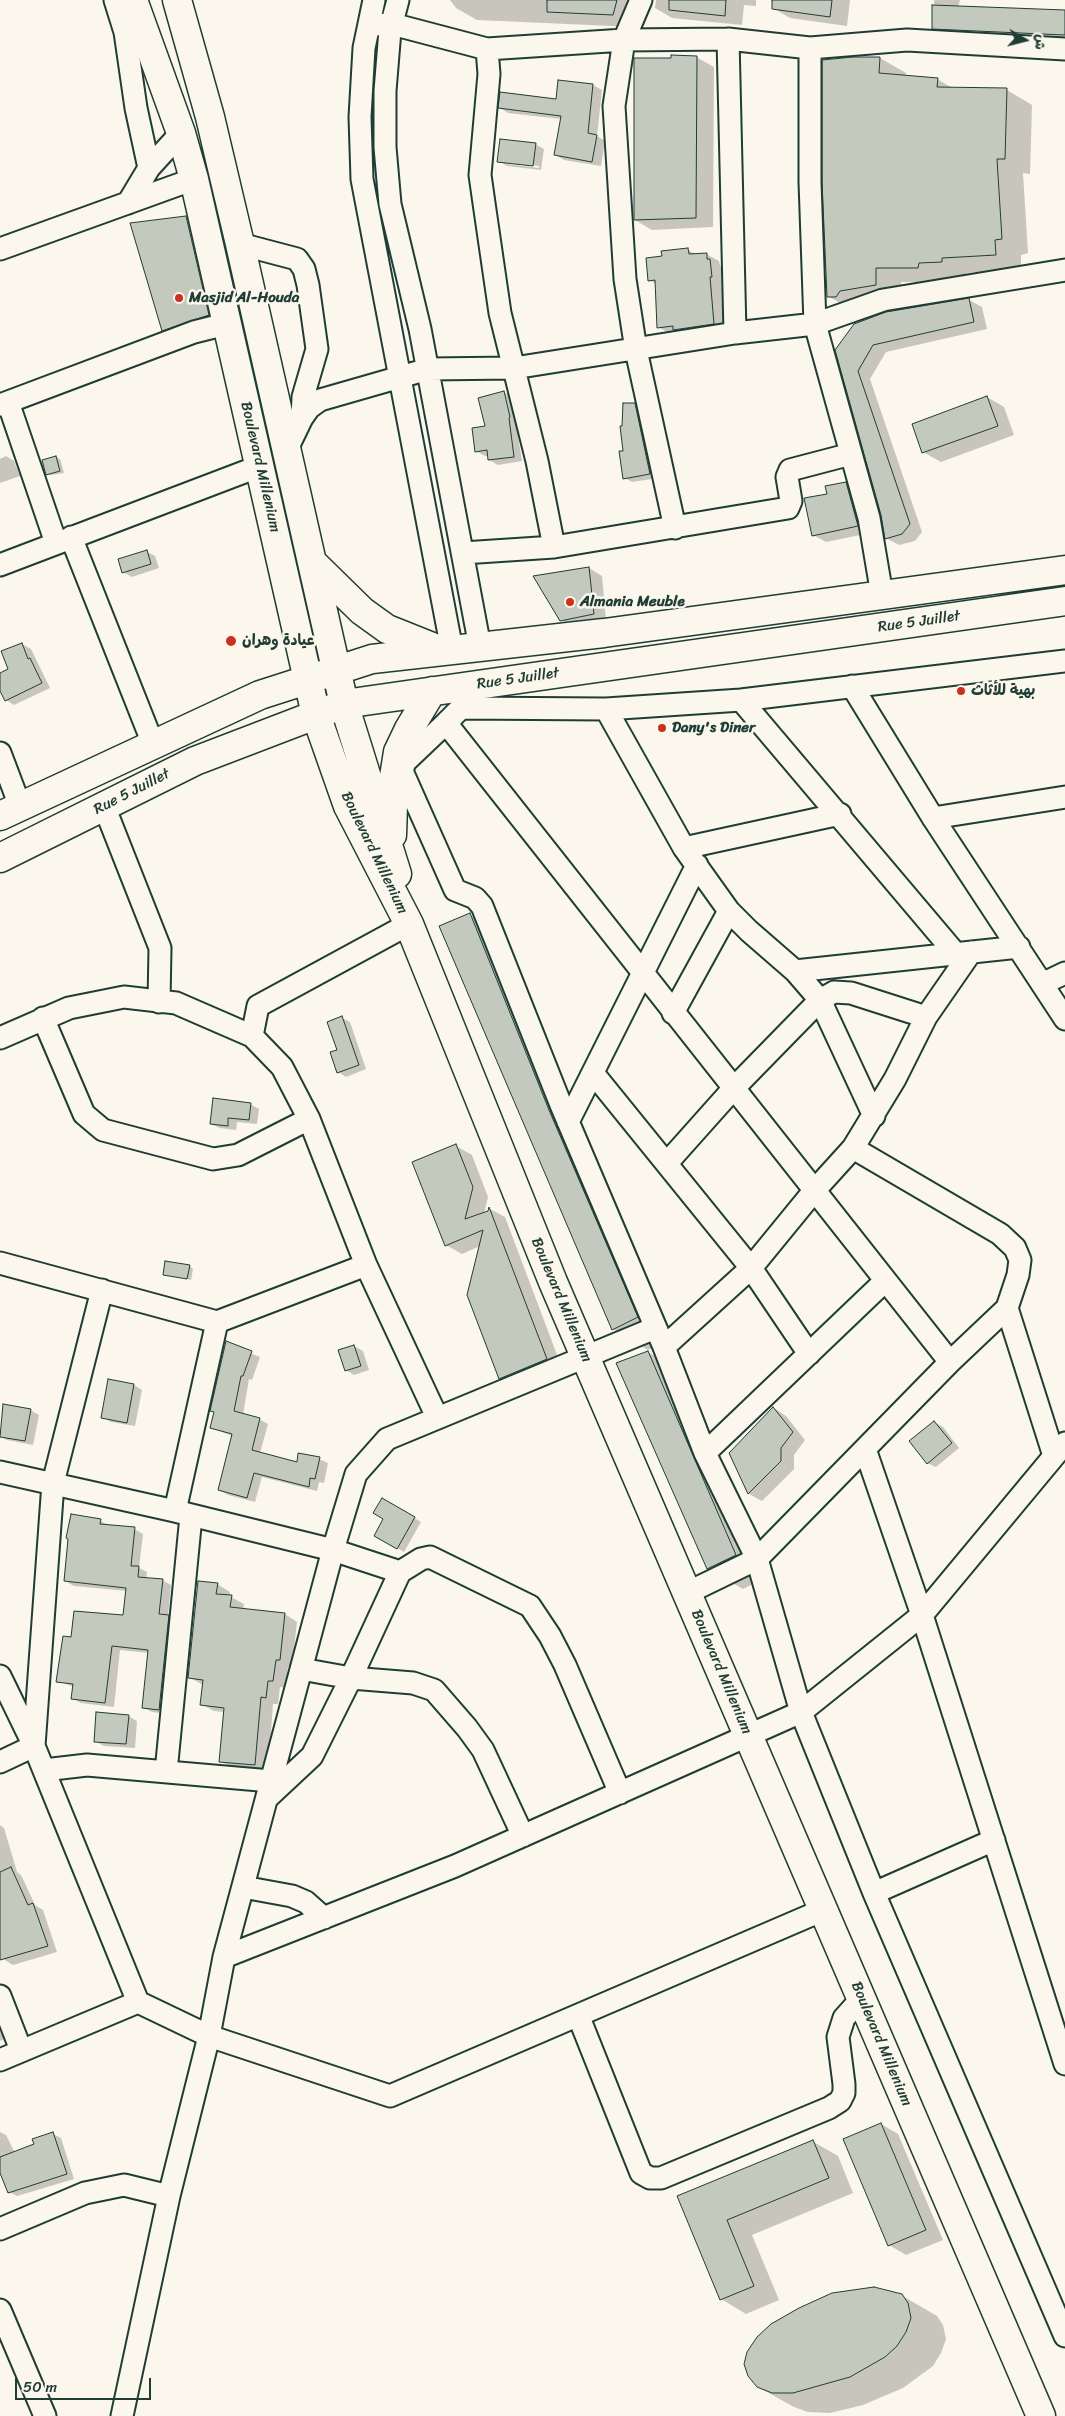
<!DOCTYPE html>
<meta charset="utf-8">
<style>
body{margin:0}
#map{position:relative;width:1065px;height:2416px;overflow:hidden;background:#fbf7ec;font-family:Sriracha,"Playpen Sans Arabic",sans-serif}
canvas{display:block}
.north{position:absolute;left:1000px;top:15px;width:50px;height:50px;-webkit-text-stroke:4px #fbf7ec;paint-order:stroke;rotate:98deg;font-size:14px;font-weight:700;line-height:20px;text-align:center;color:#1f3d34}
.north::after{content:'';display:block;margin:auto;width:18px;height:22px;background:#1f3d34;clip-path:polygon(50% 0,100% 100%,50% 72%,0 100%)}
.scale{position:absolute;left:15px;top:2378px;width:136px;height:22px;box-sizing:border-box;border:2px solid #1f3d34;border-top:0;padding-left:6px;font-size:15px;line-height:18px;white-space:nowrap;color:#1f3d34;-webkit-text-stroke:4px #fbf7ec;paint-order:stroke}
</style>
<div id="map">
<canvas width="1065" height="2416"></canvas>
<div class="north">ش</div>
<div class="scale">50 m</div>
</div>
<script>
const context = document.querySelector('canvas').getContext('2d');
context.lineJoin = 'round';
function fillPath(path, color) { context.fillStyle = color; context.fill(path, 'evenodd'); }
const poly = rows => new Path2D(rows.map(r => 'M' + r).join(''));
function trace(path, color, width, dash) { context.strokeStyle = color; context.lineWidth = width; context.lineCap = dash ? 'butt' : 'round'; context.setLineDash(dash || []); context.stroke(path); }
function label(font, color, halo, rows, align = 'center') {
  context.font = font + ' Sriracha,"Playpen Sans Arabic",sans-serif'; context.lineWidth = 5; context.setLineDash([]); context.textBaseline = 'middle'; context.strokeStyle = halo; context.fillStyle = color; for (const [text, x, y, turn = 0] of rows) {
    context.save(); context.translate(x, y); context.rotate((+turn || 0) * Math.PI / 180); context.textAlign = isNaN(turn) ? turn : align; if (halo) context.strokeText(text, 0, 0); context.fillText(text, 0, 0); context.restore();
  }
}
const shadow = poly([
 [450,0,641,0,634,27,477,20,456,8],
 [656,0,756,0,756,6,744,5,742,25,672,18,655,8],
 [774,0,850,0,847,26,790,18,773,8],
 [934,0,960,0,958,7,1065,11,1065,40,947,36,934,28],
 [696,57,714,67,713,227,652,230,635,220,635,59],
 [880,58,906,73,905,77,937,79,954,89,1007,90,1032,105,1030,174,1023,173,1028,253,1021,255,1021,269,967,273,968,276,945,277,944,282,901,282,902,300,854,311,828,296],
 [559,82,593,85,602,90,597,136,605,141,601,166,564,160,555,155,561,119,508,113,500,108,557,100],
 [535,144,544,149,541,170,507,166,499,161],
 [506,162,539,166,539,168,506,164],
 [186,217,204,227,226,325,180,340,163,330],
 [688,250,697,255,706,254,719,261,720,266,723,268,725,284,722,284,727,331,671,334,658,327,656,284,650,280,663,257],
 [969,300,982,307,987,329,886,352,870,379,922,532,915,541,899,545,886,538,882,514,837,350],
 [504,392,512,397,522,461,498,465,489,460,489,456,485,456,476,451],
 [987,397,1004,407,1014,435,941,462,923,452],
 [635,405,642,409,658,478,632,482,625,478,623,427],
 [6,456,14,461,20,476,0,483,0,459],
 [56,457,60,459,64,473,51,475,47,473],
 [846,483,859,491,870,533,826,542,813,535,828,494],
 [147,552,155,556,159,568,132,577,123,572],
 [589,568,602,576,606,621,574,628,561,620],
 [22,644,31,649,50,688,14,705,6,700,0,688,0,674,9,669],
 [470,915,505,935,584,1131,672,1337,648,1350,613,1329],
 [342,1018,350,1022,366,1069,346,1077,338,1072],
 [250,1104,259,1109,257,1124,237,1122,236,1130,220,1128,211,1124],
 [456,1146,472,1155,488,1197,484,1214,489,1212,490,1209,505,1217,562,1368,516,1387,500,1378,480,1246,462,1254,446,1245],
 [189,1266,193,1269,191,1280,164,1274],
 [226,1343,260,1357,252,1380,249,1379,243,1415,259,1419,268,1424,260,1453,298,1463,319,1459,328,1463,324,1483,319,1482,317,1491,262,1477,255,1502,228,1495,219,1490,233,1436,211,1428],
 [354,1346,363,1351,369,1370,354,1375,346,1370],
 [648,1352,683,1373,771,1575,743,1589,708,1569],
 [134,1385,142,1390,135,1426,111,1422,103,1417],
 [4,1405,30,1410,39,1415,33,1445,7,1440,0,1436],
 [774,1408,786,1416,805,1440,794,1455,794,1469,762,1501,749,1494,730,1453],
 [934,1422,943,1427,959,1448,936,1467,927,1463],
 [382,1499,421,1522,404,1552,376,1535,385,1519],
 [100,1521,109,1525,134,1529,143,1534,139,1568,147,1572,146,1579,162,1580,171,1585,168,1616,177,1622,168,1714,152,1712,143,1707,149,1653,120,1650,114,1707,81,1703,72,1698,74,1687,58,1681,72,1639,124,1616,127,1591,74,1586,65,1581],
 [217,1584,230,1592,229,1596,244,1604,243,1610,285,1614,297,1622,292,1667,288,1666,286,1688,280,1687,278,1704,273,1704,268,1771,233,1768,220,1761,224,1712,214,1711,201,1704,203,1685,189,1677],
 [128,1716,137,1721,135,1748,104,1746,95,1741],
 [0,1825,4,1828,17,1872,21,1875,35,1905,43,1910,57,1952,13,1965,3,1959,0,1949],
 [0,2031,4,2039,0,2041],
 [881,2124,898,2134,943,2240,906,2255,889,2245],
 [0,2132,6,2135,15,2153,53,2134,61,2138,74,2179,17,2196,9,2192,0,2169],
 [812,2141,838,2156,853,2193,752,2235,779,2300,746,2314,721,2299,679,2197],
 [901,2295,937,2316,943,2325,946,2339,941,2353,933,2366,903,2388,863,2405,830,2413,808,2412,794,2407,758,2387]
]);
const building = poly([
 [547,0,617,0,613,15,547,12,547,0],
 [669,0,726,0,725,16,669,10,669,0],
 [772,0,832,0,830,17,772,9,772,0],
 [932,5,1065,10,1065,35,932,29,932,5],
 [671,55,697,56,696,218,634,220,634,58,671,58,671,55],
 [853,57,880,57,879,73,938,78,937,87,1007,88,1005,159,997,159,1002,239,995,240,996,255,942,258,942,262,919,263,918,268,876,268,876,285,840,291,836,297,827,297,822,182,822,60,853,57],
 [558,80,593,84,588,133,597,135,592,162,554,155,561,116,498,108,500,92,556,99,558,80],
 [500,139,536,143,533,166,497,162,500,139],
 [186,216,209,315,162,331,130,223,186,216],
 [688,248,689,254,707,253,707,259,710,259,712,277,710,277,714,324,673,330,673,326,657,328,655,280,648,281,646,258,662,256,661,251,688,248],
 [969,298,974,322,873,345,858,371,910,524,902,534,885,539,881,515,835,350,854,324,886,312,969,298],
 [504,391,510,417,509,418,514,457,488,460,487,450,475,452,472,428,485,426,478,398,504,391],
 [987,396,998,426,922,453,912,424,987,396],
 [623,403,635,403,650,474,623,479,619,451,623,451,620,426,622,426,623,403],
 [56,456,60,471,46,475,42,460,56,456],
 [846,482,858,526,812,536,804,498,827,494,825,486,846,482],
 [147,550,151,564,122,573,118,559,147,550],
 [589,567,594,614,560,621,533,576,589,567],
 [22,643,28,659,30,658,42,683,5,701,0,691,0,673,8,669,1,651,22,643],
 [470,913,549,1110,638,1317,612,1330,439,926,470,913],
 [342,1016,359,1065,337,1073,330,1052,337,1050,327,1022,342,1016],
 [213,1098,251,1103,249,1120,228,1118,228,1126,210,1124,213,1098],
 [456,1144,473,1187,465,1219,488,1211,489,1207,547,1359,499,1379,467,1295,483,1230,445,1246,412,1162,456,1144],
 [165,1261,190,1265,187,1279,163,1275,165,1261],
 [226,1341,252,1351,243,1376,241,1376,234,1411,260,1418,252,1450,297,1462,298,1453,320,1457,315,1479,310,1478,309,1487,254,1473,247,1498,218,1490,232,1434,210,1428,214,1412,210,1411,226,1341],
 [354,1345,361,1366,345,1371,338,1350,354,1345],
 [648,1351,736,1555,707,1569,616,1363,648,1351],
 [108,1379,134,1384,127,1423,101,1418,108,1379],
 [3,1404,31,1409,25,1441,0,1437,3,1404],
 [773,1407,793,1432,781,1448,781,1461,748,1494,729,1453,773,1407],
 [934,1421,952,1443,927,1464,909,1441,934,1421],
 [382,1498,415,1517,397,1549,374,1536,383,1519,373,1513,382,1498],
 [71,1514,101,1519,100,1524,135,1527,131,1566,139,1566,138,1577,163,1579,159,1614,169,1615,159,1710,142,1708,148,1650,112,1646,105,1703,71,1699,73,1684,56,1682,63,1636,71,1637,74,1611,123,1615,126,1588,64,1581,68,1539,66,1538,71,1514],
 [198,1581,218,1583,216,1594,232,1595,230,1607,285,1613,280,1660,276,1660,273,1681,268,1681,266,1698,261,1697,255,1765,219,1762,224,1708,200,1705,203,1680,188,1678,198,1581],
 [96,1712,129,1715,126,1744,94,1742,96,1712],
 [11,1867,28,1905,33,1903,48,1946,0,1960,0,1872,11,1867],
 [881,2123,926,2230,888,2246,843,2139,881,2123],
 [53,2132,67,2174,8,2193,0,2173,0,2157,34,2144,32,2139,53,2132],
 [813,2140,829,2178,727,2220,754,2286,720,2300,677,2196,813,2140],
 [874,2287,902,2294,908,2303,911,2318,906,2332,897,2346,885,2357,850,2377,793,2393,772,2393,757,2387,748,2376,744,2364,747,2352,757,2337,771,2324,799,2308,832,2293,874,2287]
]);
const minor = poly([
 [115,0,125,32,136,108,149,168],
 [374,0,364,48,360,117,362,179,452,650],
 [398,0,390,30,385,91,385,147,390,204,420,329,480,647],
 [641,0,624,40,614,106,625,279,636,350,675,528],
 [369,25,392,24,487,49,624,40,728,39,810,48,907,40,1065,49],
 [728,39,735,333],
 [810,48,810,182,815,324,869,518,882,595],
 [487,49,489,74,480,175,485,210,500,313,537,461,554,547],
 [128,203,149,168,181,133],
 [240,244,297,259,304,269,308,285,317,349,303,397,302,418],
 [0,249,194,179],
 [8,402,56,543],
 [0,405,194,332,226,324],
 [287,449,302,418,309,408,320,400,428,369,514,368,735,333,815,324,883,300,1065,270],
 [71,537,153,744],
 [463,553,554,547,788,508,791,501,787,477,790,470,851,454],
 [0,565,260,466],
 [852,686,933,818,1065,1019],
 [741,700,955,953],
 [606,709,684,848,729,911,749,931,795,971,820,1000,874,1116],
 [446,723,461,708,606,709,741,700,1065,661],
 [0,753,20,806],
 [104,806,160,948,159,1002],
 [933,818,1065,797],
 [684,848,840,814],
 [795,971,1019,947],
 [1042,984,1065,973],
 [673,1013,729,911],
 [43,1018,84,1114,103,1130,213,1159,238,1155,309,1119],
 [252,1036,258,1006,409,924],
 [0,1038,69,1008,124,997,176,1003,252,1036,282,1067,309,1119,366,1265,437,1417],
 [593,1073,751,1268,809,1354],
 [568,1122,697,865],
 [667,1163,733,1089,820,1000,834,992,851,993,926,1017],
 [0,1263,217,1322,366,1265],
 [1007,1308,1054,1456],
 [664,1347,751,1268,814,1191,853,1148,895,1079,926,1017,971,952],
 [950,1362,446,723,405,762,402,771,455,890,475,898,482,906,561,1105,664,1347,705,1453,757,1559,801,1712,874,1893,1065,2336],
 [865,1449,922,1615,1065,2064],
 [705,1453,885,1281],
 [0,1472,175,1511,333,1550,400,1572,421,1559,430,1557,530,1606,550,1636,565,1665,620,1793],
 [175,1511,217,1322],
 [400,1572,351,1678,413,1683,434,1690,467,1728,483,1750,523,1836],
 [687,1593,757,1559,950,1362,1007,1308,1018,1275,1020,1260,1015,1248,1000,1234,853,1148],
 [0,1676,34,1746,138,2002,209,2036,390,2096,823,1910],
 [0,1762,34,1746,53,1483,102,1290],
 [44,1770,87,1765,271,1781],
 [166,1772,191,1516],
 [267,1798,312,1756,351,1678,301,1669],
 [243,1887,292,1896,306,1902,324,1918],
 [874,1893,994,1840],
 [224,1957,455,1866,801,1712,922,1615,1065,1443],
 [0,1996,21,2050],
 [578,2015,641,2173,650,2178,661,2178,829,2108,840,2101,844,2093,844,2084,838,2037,844,2018,861,1999],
 [0,2060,138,2002],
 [0,2229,85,2193,124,2185,169,2196],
 [0,2310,45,2416],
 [122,2416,169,2196,209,2036,224,1957,333,1550,356,1474,387,1439,655,1328]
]);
const major = poly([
 [133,0,181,133,194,179,316,715,348,806,409,924,553,1282,1041,2416],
 [177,0,210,117,240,244,344,704,397,874],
 [313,563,362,611,387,629,437,649],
 [0,816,260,695,372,659,604,633,1065,570],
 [392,835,394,777,398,752,409,729,432,691],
 [0,858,195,761,344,704,1065,601]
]);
const markers = [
 [179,298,5,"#c8321e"],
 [570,602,5,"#c8321e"],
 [231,641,6,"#c8321e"],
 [961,691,5,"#c8321e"],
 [662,728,5,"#c8321e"]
];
const poiNames = [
 ["Masjid Al-Houda",189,298],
 ["Almania Meuble",580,602],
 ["عيادة وهران",242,641],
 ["بهية للأثاث",971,691],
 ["Dany's Diner",672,728]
];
const streetNames = [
 ["Boulevard Millenium",260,467,77],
 ["Rue 5 Juillet",919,622,-8],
 ["Rue 5 Juillet",518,679,-8],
 ["Rue 5 Juillet",132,792,-27],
 ["Boulevard Millenium",374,853,64],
 ["Boulevard Millenium",561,1300,67],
 ["Boulevard Millenium",721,1672,67],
 ["Boulevard Millenium",881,2044,67]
];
fillPath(shadow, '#0003');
fillPath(building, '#c4c9be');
trace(building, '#1f3d34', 1);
trace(minor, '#1f3d34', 25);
trace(major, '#1f3d34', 31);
trace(minor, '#fbf7ec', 21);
trace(major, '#fbf7ec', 28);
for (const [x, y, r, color] of markers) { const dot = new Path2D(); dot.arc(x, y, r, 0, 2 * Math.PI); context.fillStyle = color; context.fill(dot); trace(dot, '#fbf7ec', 2); }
label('bold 15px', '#1f3d34', '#fbf7ec', poiNames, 'left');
label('15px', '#1f3d34', '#fbf7ec', streetNames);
</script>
